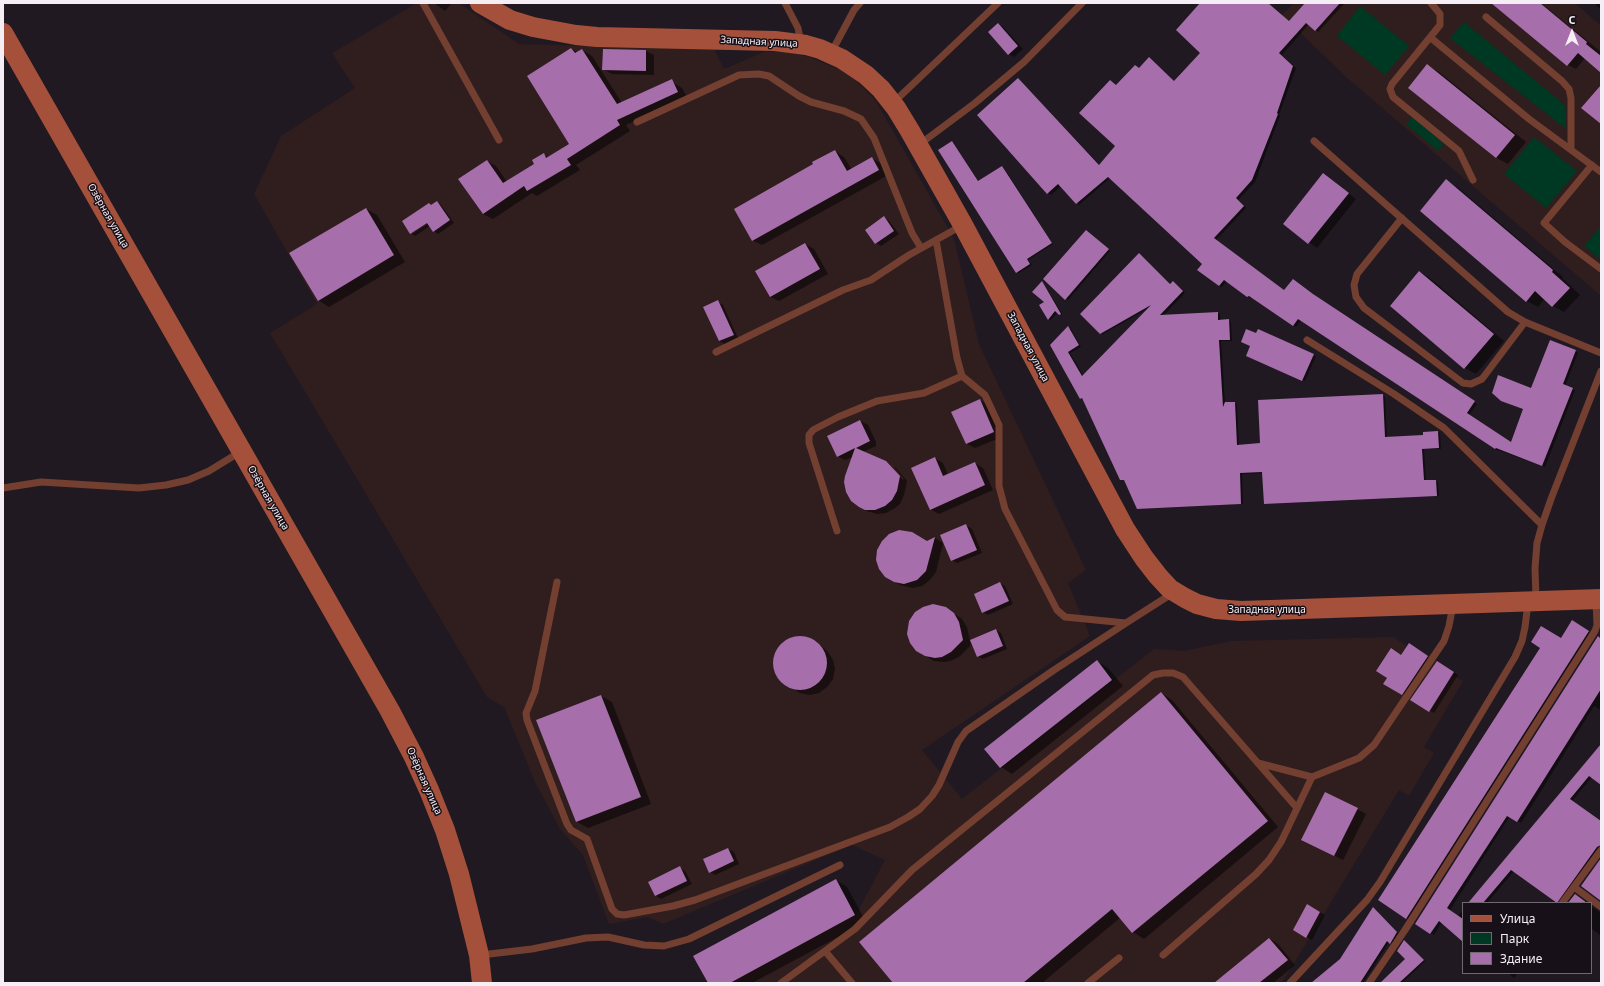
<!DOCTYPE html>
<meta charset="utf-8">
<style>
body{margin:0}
#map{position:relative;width:1604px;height:986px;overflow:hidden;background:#211921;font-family:"Noto Sans",sans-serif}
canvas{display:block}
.frame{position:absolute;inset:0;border:4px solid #f5eff5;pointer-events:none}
.legend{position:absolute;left:1462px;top:902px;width:130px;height:72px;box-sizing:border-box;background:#171018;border:1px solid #706970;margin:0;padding:5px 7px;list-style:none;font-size:12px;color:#f5eff5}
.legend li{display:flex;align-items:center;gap:8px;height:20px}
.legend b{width:20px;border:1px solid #706970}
.north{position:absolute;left:1552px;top:12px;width:40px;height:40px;-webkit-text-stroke:3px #171018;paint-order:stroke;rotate:0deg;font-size:11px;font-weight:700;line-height:16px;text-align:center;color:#f5eff5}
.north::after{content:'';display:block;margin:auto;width:14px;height:18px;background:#f5eff5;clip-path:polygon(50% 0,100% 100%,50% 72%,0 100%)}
</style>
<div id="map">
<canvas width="1604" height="986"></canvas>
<div class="frame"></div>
<ul class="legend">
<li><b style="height:5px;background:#a4503a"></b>Улица</li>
<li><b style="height:11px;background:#003923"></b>Парк</li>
<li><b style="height:11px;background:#a66eab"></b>Здание</li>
</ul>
<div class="north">С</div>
</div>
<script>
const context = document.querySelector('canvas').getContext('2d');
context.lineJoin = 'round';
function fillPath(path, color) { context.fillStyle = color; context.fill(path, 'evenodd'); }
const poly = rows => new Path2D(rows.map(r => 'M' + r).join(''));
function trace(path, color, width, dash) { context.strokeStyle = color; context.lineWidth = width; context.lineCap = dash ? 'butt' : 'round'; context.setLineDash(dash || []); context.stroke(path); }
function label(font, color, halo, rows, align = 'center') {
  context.font = font + ' "Noto Sans",sans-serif'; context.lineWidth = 3; context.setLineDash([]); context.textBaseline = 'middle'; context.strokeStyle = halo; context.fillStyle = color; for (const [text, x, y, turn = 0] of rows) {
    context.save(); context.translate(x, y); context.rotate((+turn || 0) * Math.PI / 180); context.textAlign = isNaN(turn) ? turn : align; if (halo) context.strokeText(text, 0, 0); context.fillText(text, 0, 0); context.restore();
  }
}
const industrial = poly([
 [417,3,459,3,519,44,714,49,724,69,764,52,788,52,809,57,843,71,856,80,876,101,954,239,979,344,1086,570,1068,583,1090,636,922,750,962,799,1154,649,1184,651,1231,641,1393,637,1407,646,1409,643,1454,672,1453,675,1463,681,1424,747,1434,753,1409,796,1399,790,1285,978,1281,983,708,983,693,956,836,879,856,915,885,860,852,845,663,924,648,917,609,924,583,855,560,829,535,782,504,707,487,697,270,333,317,304,254,194,281,136,355,88,332,53],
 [1294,3,1575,3,1601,26,1601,296,1345,76,1282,15]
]);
const green = poly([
 [1360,6,1409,46,1385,75,1337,36],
 [1464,22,1566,106,1566,129,1450,38],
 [1412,117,1444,144,1438,151,1406,124],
 [1534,137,1577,171,1546,208,1504,174],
 [1601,226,1601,260,1584,246]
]);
const shadow = poly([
 [434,3,452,3,445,11],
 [1202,3,1270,3,1269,4,1289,22,1306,3,1345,3,1318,32,1309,24,1282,55,1296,68,1279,115,1280,116,1255,182,1238,200,1246,208,1216,240,1284,291,1316,297,1477,404,1469,415,1511,443,1532,389,1575,351,1578,353,1565,386,1575,390,1545,467,1495,449,1301,320,1296,327,1252,297,1251,298,1248,297,1227,281,1222,287,1219,286,1203,264,1110,178,1079,205,1061,186,1051,195,1048,193,979,115,1018,79,1100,165,1117,146,1116,86,1152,60,1175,82,1202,53],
 [1493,3,1541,3,1601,52,1601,71,1585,58,1576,69,1568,65],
 [1594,3,1601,3,1601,10],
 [998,24,1003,27,1023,49,1014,57,1009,54,989,32],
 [571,49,578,53,582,50,592,56,622,103,672,82,682,88,687,97,626,125,630,131,576,165,580,170,537,196,532,193,493,219,483,214,487,161,496,166,507,182,536,165,544,155,548,157,571,144],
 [604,50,646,51,654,55,654,75,612,74,603,69],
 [1428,66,1439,72,1526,142,1508,164,1497,158,1410,88],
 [952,142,954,143,979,182,1002,167,1004,168,1053,244,1028,260,1032,265,1019,273,1017,272],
 [835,151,844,157,852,170,872,158,882,164,888,175,762,245,752,240,815,165],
 [1323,174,1356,199,1317,248,1284,224],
 [1447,181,1457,187,1563,277,1562,278,1580,295,1564,312,1553,306,1545,298,1538,307,1527,301],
 [437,202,441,205,454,223,438,234,434,231,430,226,415,236,412,234,432,221,431,220,411,233,404,222,430,204,432,206],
 [366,209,377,215,405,262,329,307,318,300],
 [884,217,889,221,899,234,881,246,876,243,866,230],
 [1088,232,1110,251,1068,300,1045,279],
 [805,244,814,249,828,274,779,301,770,297],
 [1142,256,1171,284,1175,284,1185,293,1163,316,1217,313,1220,314,1220,321,1228,320,1231,322,1232,341,1221,341,1225,403,1235,403,1237,404,1239,446,1261,444,1383,396,1385,397,1387,438,1424,436,1438,432,1440,433,1441,449,1424,449,1426,481,1436,481,1438,482,1439,496,1267,504,1265,503,1264,473,1242,474,1243,504,1141,509,1138,508,1125,480,1121,479,1084,400,1081,399,1051,346,1068,328,1071,329,1081,347,1070,353,1084,377,1147,309,1103,334,1100,333],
 [1420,272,1431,279,1504,341,1476,374,1465,368],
 [1042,282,1044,284,1063,315,1058,312,1050,321,1040,305,1046,302],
 [718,302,723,305,738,338,725,344,719,341],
 [1251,346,1313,355,1316,356,1305,381,1249,357],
 [980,400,988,405,1002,437,975,448,967,444],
 [860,421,868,425,876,442,876,446,863,452,888,464,903,480,904,479,894,467,896,468,907,481,904,495,900,504,895,508,886,513,877,514,867,511,859,506,853,457,845,460,837,456],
 [935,458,943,463,948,475,975,463,983,468,993,490,939,514,930,509],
 [966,525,972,529,982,553,957,563,952,560],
 [935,538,943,543,936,572,930,580,922,586,913,588,900,585,892,580,927,542],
 [1000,583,1005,586,1013,604,988,615,983,612],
 [946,608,962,619,967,627,971,645,959,657,950,661,944,662,934,661,917,651],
 [1573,621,1591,633,1409,919,1379,900,1541,648,1561,640],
 [996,630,1001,633,1007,649,983,659,978,656],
 [799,638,811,640,820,645,828,652,833,660,835,669,833,679,827,687,819,693,810,695,800,693,783,683,777,675,774,666,775,656,779,648,786,641],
 [1601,639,1601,710,1594,706,1521,823,1510,816,1450,910,1458,916,1463,910,1463,938,1442,922,1434,935,1416,924],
 [1409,645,1431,659,1406,696,1384,684],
 [1097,661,1108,668,1123,686,1012,774,1001,767],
 [1437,662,1458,675,1434,713,1412,700],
 [1161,693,1172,700,1278,827,1144,939,1133,932,1121,917,1042,983,895,983],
 [601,696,612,702,651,804,588,828,577,822,538,720],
 [1601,745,1601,784,1592,777,1572,801,1601,822,1601,848,1560,903,1558,903,1514,871,1487,903,1469,903],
 [1357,809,1366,814,1343,860,1311,844],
 [728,849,734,852,739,864,715,875,710,872],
 [680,868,685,871,692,884,661,899,656,896],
 [836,880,847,887,866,922,752,983,709,983],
 [1307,905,1325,915,1312,940,1294,930],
 [1591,906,1601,913,1601,936,1591,928],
 [1376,910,1399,934,1392,944,1389,942,1363,983,1313,983,1341,960],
 [1270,939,1278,944,1295,965,1273,983,1216,983],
 [1405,941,1425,961,1402,983,1381,983,1406,959],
 [1508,973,1518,973,1514,978]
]);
const building = poly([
 [1200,3,1268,3,1289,21,1305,3,1340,3,1315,31,1306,23,1279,53,1293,66,1277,113,1278,114,1252,180,1236,198,1244,206,1214,238,1284,290,1293,279,1313,294,1475,401,1467,413,1511,442,1523,409,1501,401,1492,393,1498,375,1531,388,1550,340,1576,350,1563,384,1573,388,1542,466,1496,448,1495,449,1298,319,1293,326,1249,296,1247,297,1224,280,1219,286,1197,270,1202,264,1108,177,1076,204,1058,184,1047,194,977,115,1018,78,1099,165,1115,146,1079,113,1110,80,1116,85,1135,65,1139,68,1149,57,1174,81,1200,53,1176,30],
 [1491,3,1540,3,1587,42,1586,44,1601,56,1601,73,1578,53,1567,66],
 [998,23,1018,46,1008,55,988,32],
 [571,48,575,53,582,49,617,104,672,79,678,92,617,120,620,125,567,159,571,165,527,191,524,186,483,214,458,179,487,160,503,183,534,164,532,160,544,153,546,158,569,144,527,76],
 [603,49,646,50,646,71,602,70],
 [1427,64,1515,135,1496,158,1408,88],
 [1601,85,1601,124,1581,108],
 [952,141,978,181,1002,166,1052,243,1027,259,1030,264,1016,273,938,150],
 [835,150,847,171,872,157,879,170,752,241,734,209,813,164,812,162],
 [1323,173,1349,193,1308,244,1283,224],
 [1446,179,1553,270,1552,272,1570,288,1552,307,1535,291,1526,302,1420,211],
 [437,201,450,220,433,232,427,223,410,234,402,221,429,203,431,205],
 [366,208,394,255,318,301,289,253],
 [884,216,894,231,875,244,865,230],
 [1086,230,1109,249,1065,300,1043,279],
 [805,243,820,269,770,297,755,271],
 [1139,253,1170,284,1173,281,1183,291,1160,315,1218,312,1218,320,1229,319,1230,340,1219,340,1223,407,1225,402,1235,402,1237,445,1260,443,1258,400,1383,394,1385,437,1423,435,1423,432,1438,431,1439,448,1422,449,1424,480,1436,480,1437,496,1264,504,1262,472,1240,473,1241,504,1137,509,1124,480,1120,480,1082,398,1080,399,1050,345,1068,326,1079,345,1068,352,1082,376,1151,305,1100,334,1080,314],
 [1419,271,1494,334,1464,369,1390,306],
 [1042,281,1061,314,1059,315,1055,311,1048,320,1039,305,1044,302,1032,292],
 [718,300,734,335,719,341,703,307],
 [1246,329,1256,333,1258,329,1314,354,1302,381,1246,356,1250,346,1241,342],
 [980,399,994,432,966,444,951,412],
 [860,420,870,441,856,448,886,461,900,476,897,491,892,500,885,506,875,510,865,510,859,507,851,501,846,492,844,482,845,476,855,448,837,457,827,436],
 [935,457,943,476,975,462,985,485,930,510,911,468],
 [966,524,977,550,951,561,940,535],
 [899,530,912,532,927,541,935,537,926,571,917,580,904,584,894,582,885,577,879,569,876,560,877,550,882,541,889,534],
 [1000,582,1009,601,982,613,974,594],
 [933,604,946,607,954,613,959,622,963,640,951,652,942,657,935,658,925,656,916,651,910,643,907,634,909,621,915,612,923,607],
 [1572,620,1589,631,1406,919,1378,900,1540,648,1531,642,1541,626,1561,638],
 [996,629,1003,646,977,657,970,640],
 [1598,636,1601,639,1601,689,1517,822,1507,816,1447,908,1463,919,1463,942,1439,921,1430,934,1415,924],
 '773 663a27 27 0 1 1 54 0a27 27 0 1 1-54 0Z',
 [1409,643,1428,656,1402,695,1383,684,1387,678,1376,671,1391,648,1401,655],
 [1097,660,1112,680,1000,768,984,749],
 [1437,661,1454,672,1429,712,1410,700],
 [1161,692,1268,821,1132,933,1112,909,1023,983,893,983,859,942],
 [601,695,641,797,576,822,536,720],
 [1601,744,1601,785,1589,776,1570,799,1601,821,1601,845,1597,847,1557,903,1511,870,1483,903,1468,903],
 [1325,792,1358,808,1334,856,1301,840],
 [728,848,734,861,709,873,703,859],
 [1601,858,1601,901,1581,886],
 [680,866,687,881,655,896,648,882],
 [836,879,855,915,730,983,708,983,693,956],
 [1575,894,1587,903,1568,903],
 [1307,904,1320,912,1306,938,1293,930],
 [1373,907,1397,932,1390,944,1387,941,1360,983,1311,983,1340,959],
 [1269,938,1288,960,1259,983,1214,983],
 [1404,940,1424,960,1399,983,1380,983,1405,959,1397,951]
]);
const lane = poly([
 [423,3,499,140],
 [785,3,798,28,801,43],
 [1431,3,1440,14,1440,25,1392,84,1390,89,1393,97,1459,151,1473,180],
 [1486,17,1562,81,1569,89,1571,98,1571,149],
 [1431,38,1529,119,1601,172],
 [831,53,854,10,860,3],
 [894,102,998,3],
 [637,122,739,75,759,74,769,76,799,96,811,102,844,111,861,119,874,138,912,233,921,248],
 [1314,141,1508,312,1525,322,1601,353],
 [920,144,975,103,1024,62,1082,3],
 [1592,165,1544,223,1565,242,1601,269],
 [1402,218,1357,274,1354,285,1356,297,1364,308,1463,383,1471,384,1482,379,1525,322],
 [1307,340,1394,394,1444,428,1542,525],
 [716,352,843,290,871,280,909,255,963,225],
 [962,376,985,395,999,425,999,486,1005,509,1057,610,1065,617,1126,623,1173,593],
 [3,488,41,482,139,488,166,485,188,480,209,471,240,452],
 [837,531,809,443,809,435,813,430,838,417,877,401,924,393,962,376,957,358,936,240],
 [557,582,535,691,526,713,527,720,567,824,571,830,587,839,612,909,617,914,624,915,673,906,695,900,890,827,908,817,920,809,932,796,939,785,958,742,966,731,1054,670,1126,623],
 [1536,599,1535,568,1537,543,1542,525,1551,499,1601,371],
 [1258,763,1312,777],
 [1574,887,1601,907],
 [1562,903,1601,850],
 [825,951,852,983],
 [481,955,532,949,586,938,608,937,644,945,664,946,689,939,840,865],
 [1163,955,1256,874,1269,860,1281,842,1312,777,1359,758,1374,745,1444,641,1449,626,1453,605],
 [781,983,855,929,912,870,1153,675,1163,673,1173,673,1183,677,1297,808],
 [1088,983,1119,958],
 [1290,983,1367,900,1380,882,1515,657,1522,641,1525,627,1528,603],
 [1369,983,1405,930,1595,631,1597,625,1596,600]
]);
const secondary = poly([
 [480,3,510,20,533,27,576,35,597,37,775,41,806,45,820,49,842,59,866,75,881,89,896,108,910,131,963,225,1125,529,1144,558,1158,576,1170,589,1185,598,1197,604,1216,609,1241,611,1601,599],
 [3,33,390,711,414,757,429,790,445,830,459,874,479,955,482,983]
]);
const streetNames = [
 ["Западная улица",759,42,3],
 ["Озёрная улица",108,216,60],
 ["Западная улица",1028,347,62],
 ["Озёрная улица",268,498,60],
 ["Западная улица",1267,610],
 ["Озёрная улица",424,781,66]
];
fillPath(industrial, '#301d1e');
fillPath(green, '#003923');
fillPath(shadow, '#0007');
fillPath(building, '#a66eab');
trace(lane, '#733f31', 7);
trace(secondary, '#a4503a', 20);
label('10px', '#f5eff5', '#171018', streetNames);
</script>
